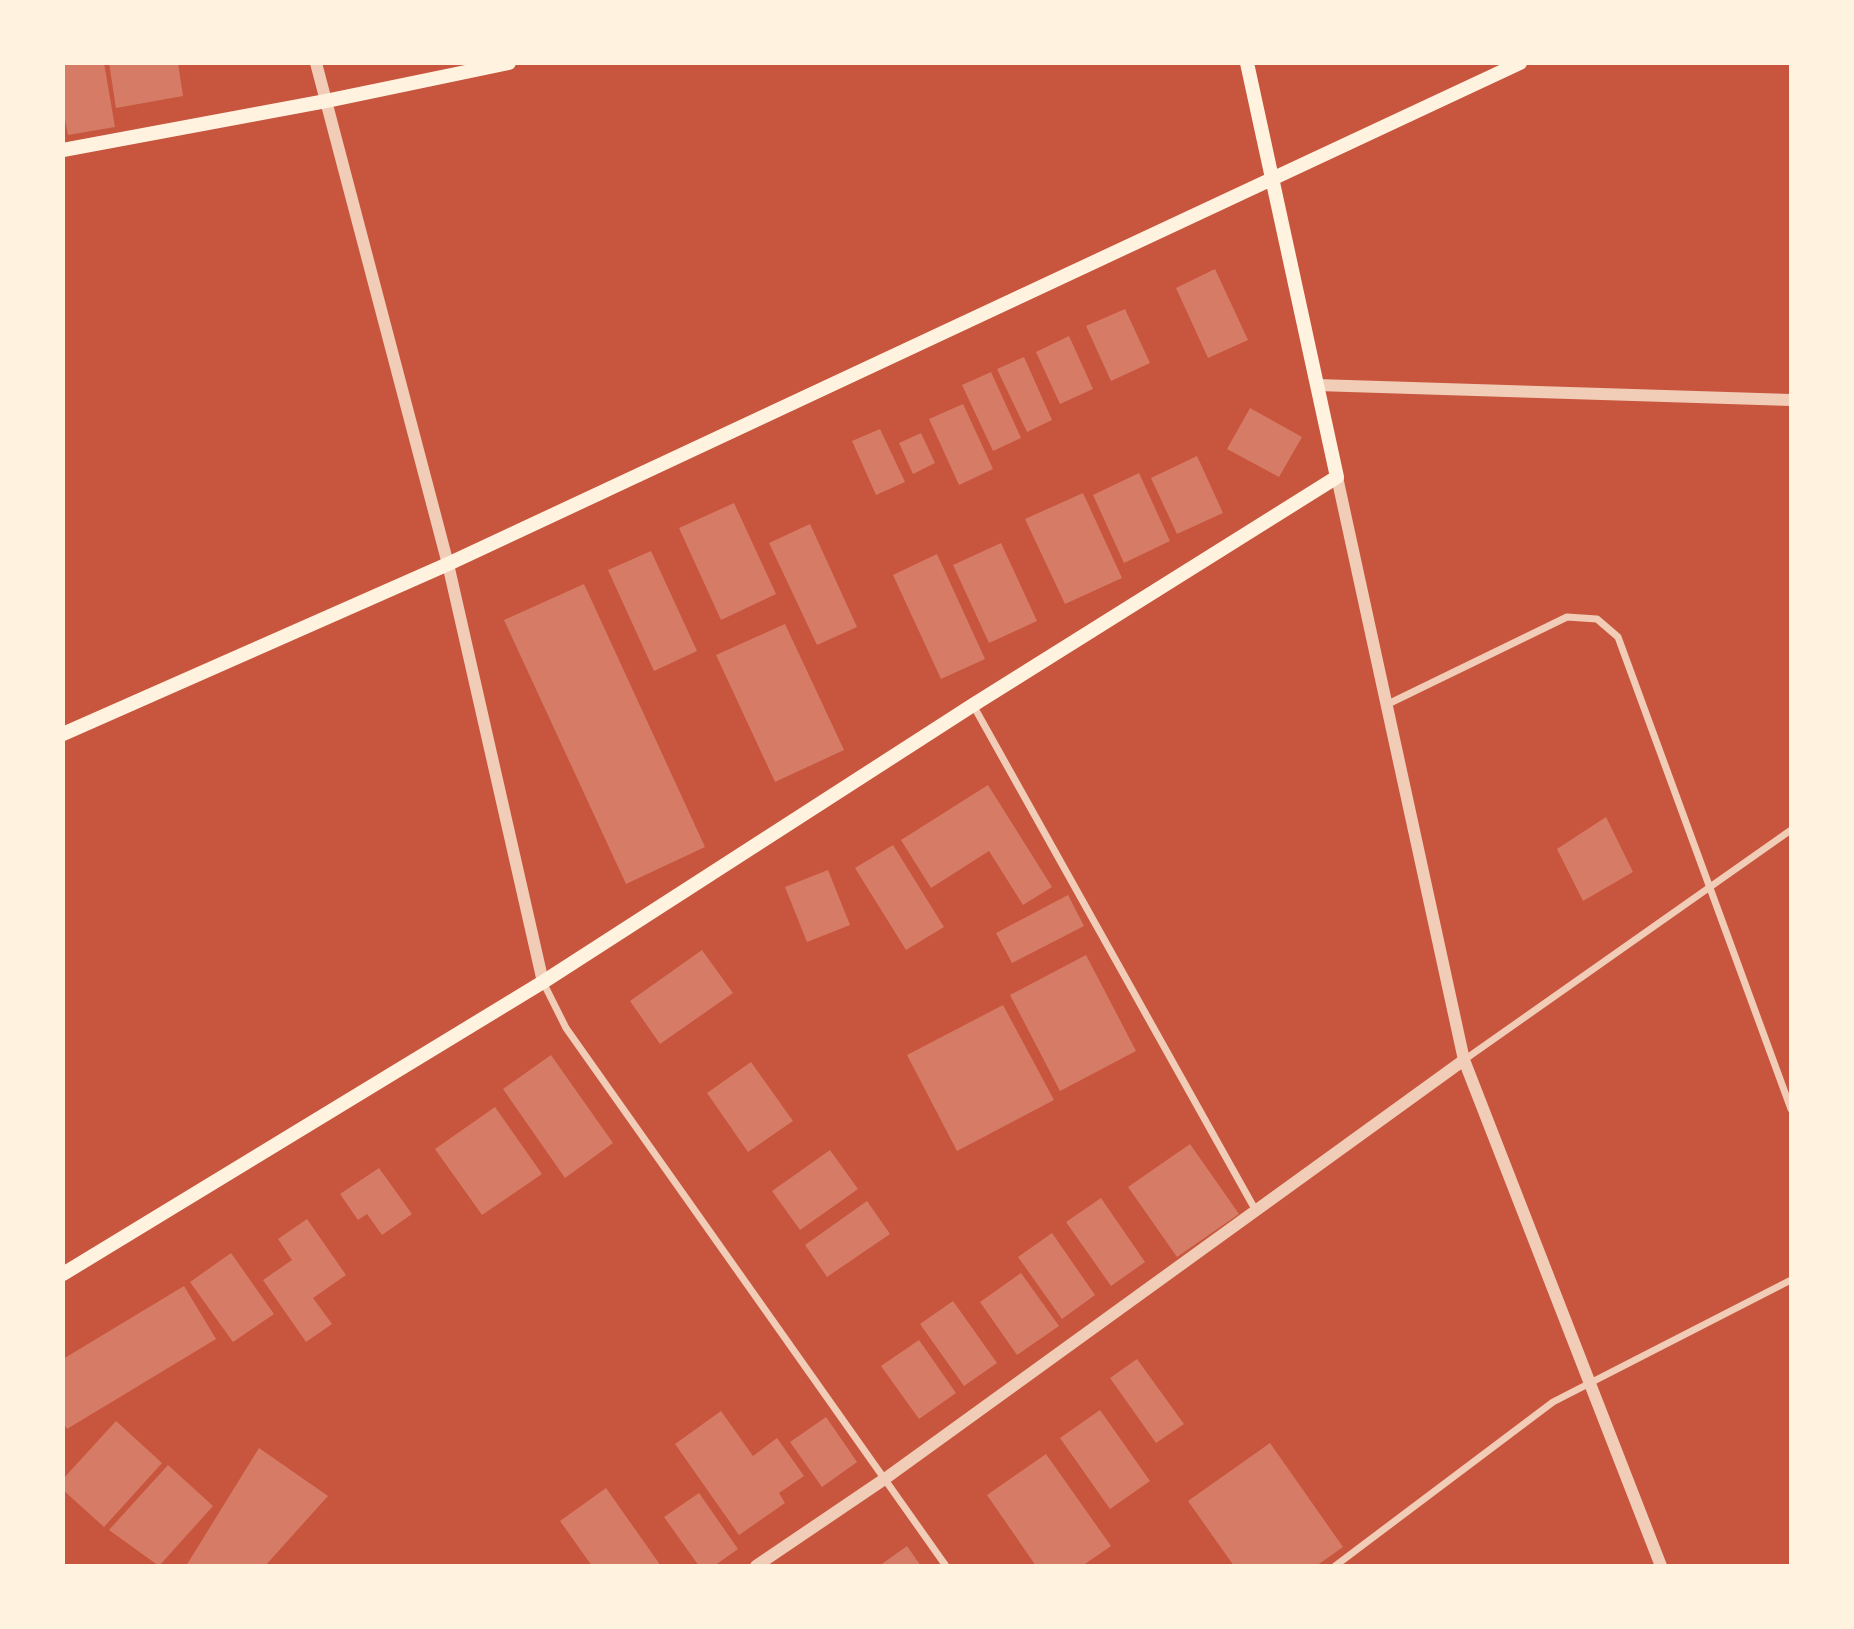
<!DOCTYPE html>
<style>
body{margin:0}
#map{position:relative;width:1854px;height:1629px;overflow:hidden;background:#c8553d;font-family:"Fira Sans Condensed",sans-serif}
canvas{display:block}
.frame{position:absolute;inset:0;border:65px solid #fff3e0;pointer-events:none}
</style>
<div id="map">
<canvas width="1854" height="1629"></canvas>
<div class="frame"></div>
</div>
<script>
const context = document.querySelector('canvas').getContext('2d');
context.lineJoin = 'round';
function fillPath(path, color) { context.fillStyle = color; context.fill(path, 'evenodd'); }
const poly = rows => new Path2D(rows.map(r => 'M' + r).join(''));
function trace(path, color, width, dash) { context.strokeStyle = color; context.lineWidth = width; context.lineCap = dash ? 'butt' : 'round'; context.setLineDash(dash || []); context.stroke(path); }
const building = poly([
 [63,63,104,63,115,127,68,135,63,110],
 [109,63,178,63,183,96,116,108],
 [1215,269,1248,340,1208,358,1176,288],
 [1125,309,1150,363,1111,381,1086,326],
 [1069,336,1093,389,1060,404,1036,352],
 [1024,357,1052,420,1027,432,997,369],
 [991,372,1021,438,993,451,962,385],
 [963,404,993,469,959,485,929,419],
 [1250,408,1302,437,1279,477,1227,449],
 [880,429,905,482,876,495,852,441],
 [921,433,935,463,913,474,899,443],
 [1197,456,1223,513,1177,534,1151,478],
 [1139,473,1170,541,1124,563,1093,495],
 [1083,493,1122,578,1065,604,1025,519],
 [734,503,776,594,721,620,679,528],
 [810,524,857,627,817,645,769,543],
 [1001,543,1037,621,989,643,953,565],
 [651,551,697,651,654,671,608,570],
 [937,554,985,659,941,679,893,575],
 [584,584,705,847,626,884,504,620],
 [785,624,844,750,775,782,716,655],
 [988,785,1052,887,1023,905,989,851,931,888,901,840],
 [1606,817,1633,872,1583,901,1557,849],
 [893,845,944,927,906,950,855,868],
 [828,870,850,925,807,942,785,887],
 [1068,895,1084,926,1012,963,996,933],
 [702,950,733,993,660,1044,630,1001],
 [1086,955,1136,1051,1060,1091,1010,995],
 [1003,1005,1054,1100,957,1151,907,1055],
 [551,1055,613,1143,565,1178,503,1089],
 [751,1062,793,1121,748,1152,707,1093],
 [495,1107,542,1174,482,1215,435,1149],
 [1190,1144,1239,1214,1177,1257,1128,1187],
 [830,1150,858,1189,800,1230,772,1191],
 [379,1168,412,1214,382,1235,367,1214,358,1220,340,1194],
 [1101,1198,1145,1262,1111,1286,1066,1222],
 [867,1201,890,1234,827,1277,805,1245],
 [307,1219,346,1275,313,1298,332,1324,306,1342,263,1280,292,1260,278,1239],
 [1052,1233,1095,1295,1062,1319,1018,1257],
 [231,1253,274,1314,233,1342,190,1282],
 [1021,1273,1059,1326,1017,1355,980,1302],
 [184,1286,216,1339,67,1429,63,1423,63,1359],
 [953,1301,997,1363,964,1386,920,1324],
 [919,1340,956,1393,919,1419,881,1366],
 [1137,1359,1184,1424,1156,1443,1110,1378],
 [1100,1410,1150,1481,1110,1509,1060,1438],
 [721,1411,753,1456,777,1438,804,1476,779,1493,785,1503,739,1535,675,1444],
 [826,1417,857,1462,822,1487,790,1442],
 [116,1421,162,1463,104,1527,63,1490,63,1479],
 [1270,1443,1343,1547,1316,1566,1234,1566,1188,1501],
 [259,1448,328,1496,265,1566,186,1566],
 [1046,1454,1111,1546,1082,1566,1036,1566,987,1495],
 [168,1465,213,1506,159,1566,109,1530],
 [606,1488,661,1566,592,1566,560,1521],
 [699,1493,738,1549,714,1566,699,1566,664,1517],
 [907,1546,921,1566,879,1566]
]);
const minor = poly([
 [973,705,1256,1211],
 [1386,705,1567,617,1597,619,1618,637,1791,1109],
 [543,982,566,1028,946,1566],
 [1464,1060,1791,830],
 [1335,1566,1553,1402,1791,1280]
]);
const tertiary = poly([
 [316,63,448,564,543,982],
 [1317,385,1791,400],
 [1337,477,1464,1060,1661,1566],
 [756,1566,886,1478,1464,1060]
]);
const secondary = poly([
 [63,150,326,101,509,63],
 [63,734,448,564,1520,63],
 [63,1274,543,982,973,705,1337,477,1247,63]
]);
fillPath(building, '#d67c66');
trace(minor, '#f1ccb7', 7);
trace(tertiary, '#f1ccb7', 12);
trace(secondary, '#fff3e0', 14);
</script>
